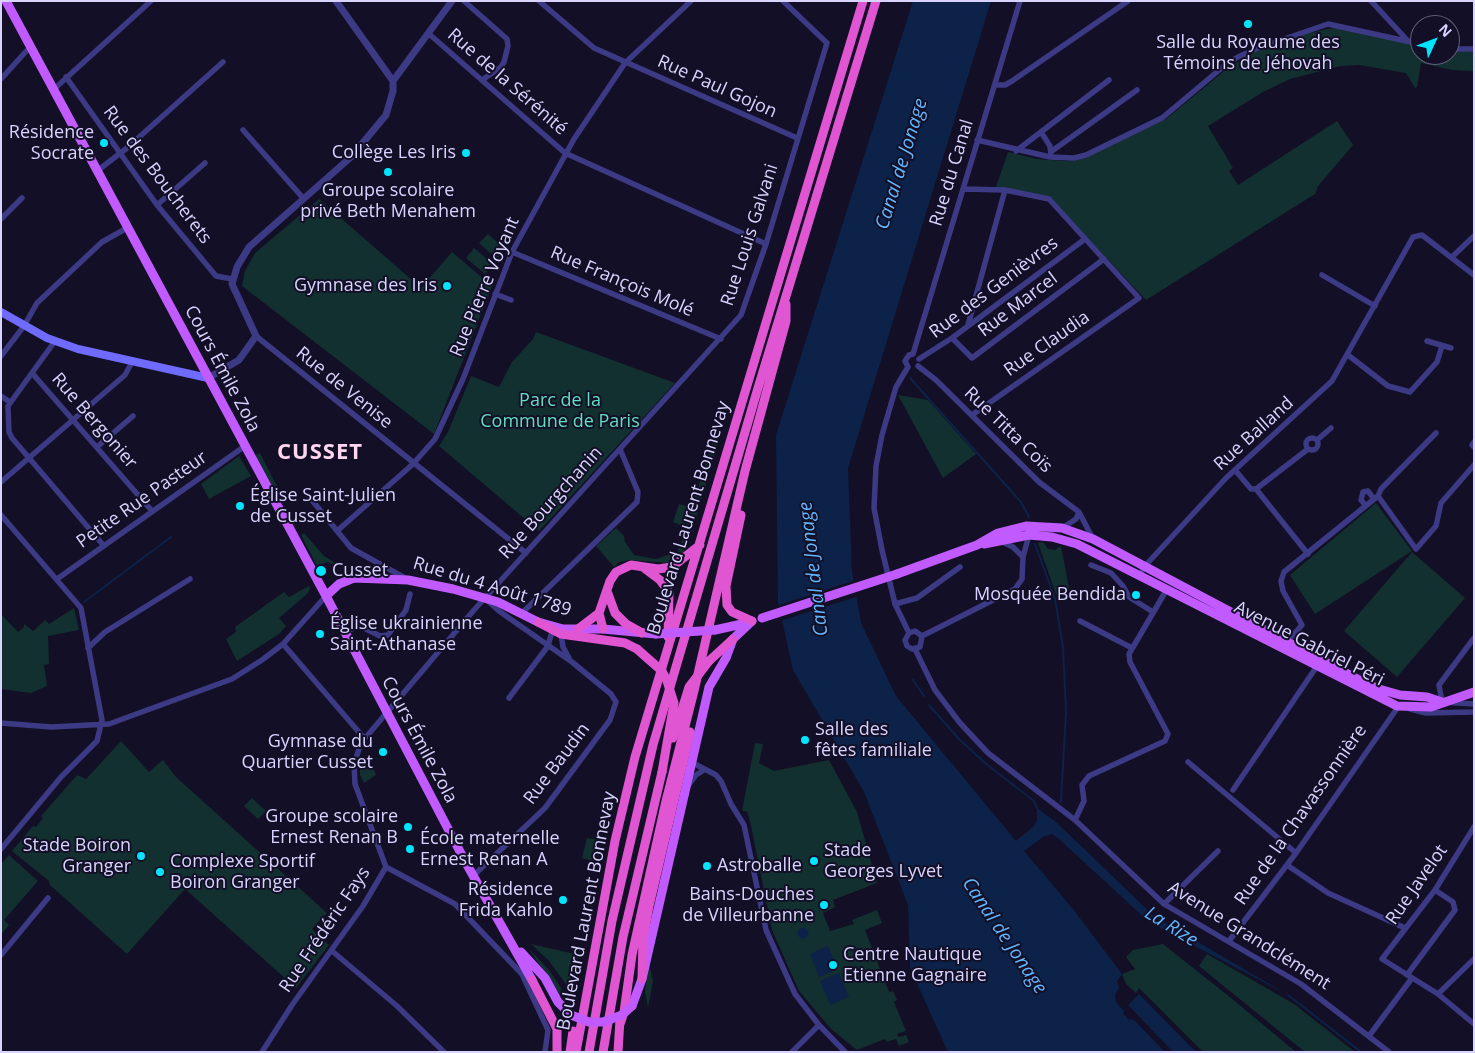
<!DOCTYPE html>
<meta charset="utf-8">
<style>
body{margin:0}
#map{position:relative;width:1475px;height:1053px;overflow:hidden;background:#130f26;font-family:"Open Sans",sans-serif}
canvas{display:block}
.frame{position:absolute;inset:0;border:2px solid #d9d4ff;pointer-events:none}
.north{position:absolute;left:1410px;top:15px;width:50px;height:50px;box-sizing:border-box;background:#130f26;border:1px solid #625e7d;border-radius:50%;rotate:47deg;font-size:14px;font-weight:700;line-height:20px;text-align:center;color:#d9d4ff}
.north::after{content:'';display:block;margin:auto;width:18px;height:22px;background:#00e5ff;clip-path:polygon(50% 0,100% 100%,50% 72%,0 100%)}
</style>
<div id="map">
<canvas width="1475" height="1053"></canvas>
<div class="frame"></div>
<div class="north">N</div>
</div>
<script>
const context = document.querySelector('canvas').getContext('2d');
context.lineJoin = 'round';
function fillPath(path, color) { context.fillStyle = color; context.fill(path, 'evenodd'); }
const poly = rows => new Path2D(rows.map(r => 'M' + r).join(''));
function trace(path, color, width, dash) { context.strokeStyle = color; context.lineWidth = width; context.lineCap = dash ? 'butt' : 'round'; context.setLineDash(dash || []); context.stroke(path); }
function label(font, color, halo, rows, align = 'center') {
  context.font = font + ' "Open Sans",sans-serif'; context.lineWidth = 4; context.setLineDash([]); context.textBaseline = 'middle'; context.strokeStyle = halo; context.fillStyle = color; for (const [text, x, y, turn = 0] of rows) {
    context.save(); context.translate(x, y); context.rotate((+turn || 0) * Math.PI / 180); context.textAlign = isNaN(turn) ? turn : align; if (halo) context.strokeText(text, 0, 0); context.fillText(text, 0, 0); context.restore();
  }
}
const green = poly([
 [1343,27,1420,47,1420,55,1450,55,1450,51,1474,52,1474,71,1452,70,1421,63,1417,87,1415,88,1406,73,1359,65,1340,66,1290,79,1263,92,1208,126,1233,168,1229,171,1238,185,1337,121,1353,145,1318,186,1315,194,1146,300,1051,199,996,187,1008,152,1037,159,1066,161,1082,159,1166,119,1229,67,1254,53,1283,40,1327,29],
 [319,199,421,288,452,252,492,286,434,434,242,286,245,271,255,253],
 [488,234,505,249,497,259,479,243],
 [474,248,493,264,485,274,466,258],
 [536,332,675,383,539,531,439,446,448,432,471,376,499,387,512,362,533,339],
 [898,395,928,400,976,454,943,478],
 [716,431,721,433,687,548,680,556,668,563,629,560,619,562,614,567,596,546,616,528,624,536,625,542,634,555,656,559,677,552,687,528,673,522,679,504,690,507,697,491],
 [260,453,282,496,278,498,255,455],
 [239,456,251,476,209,499,201,484],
 [1376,503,1412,551,1315,614,1290,575],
 [304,533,324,556,339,565,337,567,328,562,317,566,301,535],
 [1043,542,1048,549,1055,550,1061,546,1070,593,1057,597,1038,543],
 [1412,552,1465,598,1397,677,1344,631],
 [309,586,310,589,306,595,279,618,286,626,279,634,237,661,226,639,236,632,235,627,284,592,289,597],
 [74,608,79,630,48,636,49,664,44,665,47,686,31,693,1,689,1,614,18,632,24,627,24,624,33,631,45,620,49,624],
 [121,741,149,772,163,760,176,777,327,913,312,929,329,945,296,988,185,889,127,954,50,885,49,881,12,851,33,826,36,827,43,818,41,816,77,775,86,779],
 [755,743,763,744,759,763,774,771,829,760,857,812,877,883,833,900,835,907,823,913,830,931,854,924,852,920,877,910,882,923,865,930,889,992,893,991,897,1000,894,1002,906,1031,897,1034,899,1037,906,1035,909,1042,899,1046,896,1039,887,1042,885,1039,857,1050,831,1029,799,991,772,930,750,821,747,811,742,811],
 [360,761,365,761,367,764,371,763,376,775,364,783,360,775],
 [252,798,266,811,258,819,244,806],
 [587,838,598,840,593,861,582,858],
 [9,855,38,881,4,920,9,925,1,935,1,864],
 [531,944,579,955,573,994,549,961],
 [1163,944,1231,998,1296,1052,1203,1052,1139,988,1136,993,1126,984,1122,974,1135,969,1126,957,1133,950],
 [528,948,549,970,561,988,559,1001,543,970],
 [1207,954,1294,1004,1355,1052,1305,1052,1199,966],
 [649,963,653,981,648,1008,645,991]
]);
const water = poly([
 [913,1,991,1,848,468,852,571,861,623,896,696,1016,841,1034,826,1037,819,1037,808,1056,822,1154,916,1288,995,1149,922,1060,840,1052,834,1043,837,1024,851,1073,909,1122,974,1117,981,1119,988,1115,995,1116,1002,1124,1011,1123,1013,1128,1019,1134,1020,1165,1052,948,1052,910,968,908,905,864,792,793,670,778,602,776,435],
 '797.5 933a5.5 5.5 0 1 1 11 0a5.5 5.5 0 1 1-11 0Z',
 [828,946,838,969,819,977,810,954],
 [839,973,849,997,830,1005,820,981],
 [1139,994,1196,1052,1173,1052,1128,1005]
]);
const pier = poly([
 [856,580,859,596,780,621,776,606]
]);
const stream = poly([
 [910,378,1021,502,1029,517],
 [1035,544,1055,599,1063,647,1066,711,1061,802],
 [84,602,171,537],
 [913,680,924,696],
 [929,705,959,739,985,763,1034,801,1037,808],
 [1288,995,1361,1052]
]);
const minor = poly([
 [464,1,507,39,508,46,504,62,501,67,482,80],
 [539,1,594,48,797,138],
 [1371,1,1408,41],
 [428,33,565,153,766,244],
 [1450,49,1474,49],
 [66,77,157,205,216,276,232,279],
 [1,79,30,47],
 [995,85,1005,85,1012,81,1128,1],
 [53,90,151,1],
 [243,130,303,198],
 [1041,132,1050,146,1051,155],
 [977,140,1050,157,1074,158,1086,155,1162,118,1224,66,1238,57,1258,48,1328,24,1420,44],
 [1016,151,1109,80],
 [1052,151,1137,90],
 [97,171,127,148,223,62],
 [963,189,1005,190,1049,199,1139,298,972,415],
 [157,205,205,163],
 [1,219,22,198],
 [512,252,721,339],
 [1452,257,1474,236],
 [1322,275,1375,306],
 [495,294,511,300],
 [968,325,1005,190],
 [256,336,526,553],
 [952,338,972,358,1104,259],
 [55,341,8,406,9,432,12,438,104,546],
 [1427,341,1451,348],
 [913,354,1020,1],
 [1348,355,1388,386,1410,392,1437,362,1442,346],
 [1,356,24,326,37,303,102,242,127,228],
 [919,359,952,338,1085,239],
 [918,366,936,380,1039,482,1079,512,1093,539],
 [908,367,896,387,882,435,876,466,874,508,882,550,895,604,909,633],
 [908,367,905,361,909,355,913,354],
 [32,373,152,511],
 [1,396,10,402],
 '1306 444a6 6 0 1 1 12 0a6 6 0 1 1-12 0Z',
 [1317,440,1331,428],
 [1474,442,1472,445,1474,447],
 [97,447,133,416],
 [1308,449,1256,489,1308,554],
 [1235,470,1251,489,1256,489],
 [1,482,125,375,132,362],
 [1378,496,1416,549,1436,526,1441,503,1474,465],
 [311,499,351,548,405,578],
 [1366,506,1361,500,1363,492,1368,491,1374,499],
 [1,515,81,608,102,720,97,741,61,777,1,849],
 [1062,528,1076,519,1079,512],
 [337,531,413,464,435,439,463,379,512,252,574,139,625,63,691,1],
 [1000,541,1013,547,1023,557],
 [1091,565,1111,573,1123,586,1129,597,1153,612],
 [1140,575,1144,567,1226,478,1332,381,1413,237,1422,235,1474,275],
 [57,579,245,446],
 [895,604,917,598,960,567],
 [522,613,637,502,638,492,620,449],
 [1080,621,1132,648],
 [344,632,360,626,380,636,388,635,406,610,410,594],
 [909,633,905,640,907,646,912,649,920,647,922,636],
 [909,633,915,631,922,636],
 [561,634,563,647,569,658],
 [922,636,1015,589,1022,579,1023,557,1029,535],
 [1474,638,1439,685,1442,702,1474,704],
 [1287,642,1302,625,1283,591,1281,581,1284,572,1378,496,1381,489,1436,433],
 [283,644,364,738],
 [88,648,105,632,190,579],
 [915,649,935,690,960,723,988,753,1075,820,1164,904,1301,984,1389,1052],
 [509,698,548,646,551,635,555,631],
 [1410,709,1426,713,1474,712],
 [1,723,51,727,109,724,232,679,262,660,283,644,326,596],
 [691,762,716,775,721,781,731,804,744,825,766,930,795,994,819,1025,845,1052],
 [1188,762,1296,853],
 [688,786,696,775,704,770],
 [1233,790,1317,666],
 [1075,820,1084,801,1082,785,1089,776,1165,741,1168,734,1130,662,1129,654,1167,589],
 [1474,827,1435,890,1382,959,1438,994,1474,1024],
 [1287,865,1328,893,1405,928],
 [386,867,455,904,522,974,548,1030,545,1052],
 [473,876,545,808,610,720,616,702,611,694,572,662,499,611,488,601],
 [1164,904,1218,851],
 [1229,941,1296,853,1398,707],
 [332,951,397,1006,444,1052],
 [1,955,48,898],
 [1407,975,1455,910,1453,902,1435,890],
 [1438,994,1474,959],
 [1369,1036,1412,978],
 [262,1052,292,1005,363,906,386,867,355,784,354,764,361,743,474,610,741,315,766,244,827,43,783,1],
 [792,1052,819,1025]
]);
const tertiary = poly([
 [393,81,452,1],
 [208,378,239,360,256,336,232,284,237,267,249,247,351,157,386,115,393,91,393,81,336,1]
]);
const secondary = poly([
 [1,312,47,338,78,349,208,378]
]);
const primary = poly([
 [6,1,326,596,466,863,532,980],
 [984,544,1029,535,1052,537,1077,544,1397,706,1431,707,1474,692],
 [897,574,977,545,998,533,1026,526,1062,528,1093,539,1361,681,1379,689,1400,695,1427,697,1442,702],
 [326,596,339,584,354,578,408,580,453,589,498,602,538,622,563,629,603,629,656,634],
 [715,630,751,622],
 [521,952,545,978,558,1002,571,1015],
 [632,1006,642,979,709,687,726,658,733,639,752,621]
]);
const trunk = poly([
 [741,515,726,586,727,605,732,612,752,621],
 [644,568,660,580,669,592,668,637],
 [607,591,615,613,626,624,642,633],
 [538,622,561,634,625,643,637,649],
 [578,629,599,613],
 [603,629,599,613,610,581,616,572,631,565,658,569,672,567,700,545],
 [709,661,733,639],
 [642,979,643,939,649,906,690,732],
 [532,980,557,1029,557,1052],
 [620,1024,624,1012,632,955,666,801,694,691,745,471,786,321,786,304],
 [570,1052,573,1031],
 [576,1052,615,841,635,757,863,1],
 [589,1052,612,921,653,745,758,388,876,1],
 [603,1052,623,937,662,772],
 [618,1052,620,1019]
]);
const primaryBridge = poly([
 [762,618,897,574],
 [656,634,715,630],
 [571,1015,589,1022,603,1022,622,1015,632,1006]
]);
const trunkBridge = poly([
 [637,649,662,671,667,681,674,703,662,772],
 [673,738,689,687,709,661]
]);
const markers = [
 [1248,24,5,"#00e5ff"],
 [104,143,5,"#00e5ff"],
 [466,153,5,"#00e5ff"],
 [388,172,5,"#00e5ff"],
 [447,286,5,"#00e5ff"],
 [240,506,5,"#00e5ff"],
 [321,571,6,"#00e5ff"],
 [1136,595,5,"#00e5ff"],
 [320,634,5,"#00e5ff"],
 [805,740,5,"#00e5ff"],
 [383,752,5,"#00e5ff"],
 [408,827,5,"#00e5ff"],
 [410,849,5,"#00e5ff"],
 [141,856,5,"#00e5ff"],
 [814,861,5,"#00e5ff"],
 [707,866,5,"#00e5ff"],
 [160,872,5,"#00e5ff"],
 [563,900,5,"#00e5ff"],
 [824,905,5,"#00e5ff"],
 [833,965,5,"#00e5ff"]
];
const poiNames = [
 ["Salle du Royaume des",1248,43,"center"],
 ["Témoins de Jéhovah",1248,64,"center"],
 ["Résidence",94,133],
 ["Socrate",94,154],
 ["Collège Les Iris",456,153],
 ["Groupe scolaire",388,191,"center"],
 ["privé Beth Menahem",388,212,"center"],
 ["Gymnase des Iris",437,286],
 ["Église Saint-Julien",250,496,"left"],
 ["de Cusset",250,517,"left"],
 ["Cusset",332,571,"left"],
 ["Mosquée Bendida",1126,595],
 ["Église ukrainienne",330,624,"left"],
 ["Saint-Athanase",330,645,"left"],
 ["Salle des",815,730,"left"],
 ["fêtes familiale",815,751,"left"],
 ["Gymnase du",373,742],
 ["Quartier Cusset",373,763],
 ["Groupe scolaire",398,817],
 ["Ernest Renan B",398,838],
 ["École maternelle",420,839,"left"],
 ["Ernest Renan A",420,860,"left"],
 ["Stade Boiron",131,846],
 ["Granger",131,867],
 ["Stade",824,851,"left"],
 ["Georges Lyvet",824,872,"left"],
 ["Complexe Sportif",170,862,"left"],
 ["Boiron Granger",170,883,"left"],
 ["Astroballe",717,866,"left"],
 ["Résidence",553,890],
 ["Frida Kahlo",553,911],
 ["Bains-Douches",814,895],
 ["de Villeurbanne",814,916],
 ["Centre Nautique",843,955,"left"],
 ["Etienne Gagnaire",843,976,"left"]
];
const streetNames = [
 ["Rue de la Sérénité",507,82,41],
 ["Rue Paul Gojon",717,87,24],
 ["Rue du Canal",952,173,-73],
 ["Rue des Boucherets",157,175,53],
 ["Rue Louis Galvani",750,235,-72],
 ["Rue François Molé",622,282,23],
 ["Rue Pierre Voyant",485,287,-67],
 ["Rue des Genièvres",994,288,-37],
 ["Rue Marcel",1018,305,-37],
 ["Rue Claudia",1047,344,-35],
 ["Cours Émile Zola",222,369,62],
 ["Rue de Venise",344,388,39],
 ["Rue Bergonier",94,421,49],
 ["Rue Titta Coïs",1008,430,44],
 ["Rue Balland",1254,434,-42],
 ["Petite Rue Pasteur",142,500,-35],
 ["Rue Bourgchanin",551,503,-48],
 ["Boulevard Laurent Bonnevay",689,518,-73],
 ["Rue du 4 Août 1789",492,587,17],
 ["Avenue Gabriel Péri",1309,644,27],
 ["Cours Émile Zola",419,740,62],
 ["Rue Baudin",557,764,-53],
 ["Rue de la Chavassonnière",1301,815,-55],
 ["Rue Javelot",1417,885,-55],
 ["Boulevard Laurent Bonnevay",587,911,-79],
 ["Rue Frédéric Fays",325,930,-56],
 ["Avenue Grandclément",1249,936,32]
];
const parkNames = [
 ["Parc de la",560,401],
 ["Commune de Paris",560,422]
];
const waterNames = [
 ["Canal de Jonage",902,164,-73],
 ["Canal de Jonage",814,569,-97],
 ["La Rize",1171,927,32],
 ["Canal de Jonage",1004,936,56]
];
const districtNames = [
 ["CUSSET",320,453]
];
fillPath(green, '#12302f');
fillPath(water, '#0c2248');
fillPath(pier, '#130f26');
trace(stream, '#0c2248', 2);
trace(minor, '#3d3a85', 5.5);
trace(tertiary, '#3d3a85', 7);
trace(secondary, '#6f6bff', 8);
trace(primary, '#c25bff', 9);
trace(trunk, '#e055d1', 9);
trace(primaryBridge, '#c25bff', 9);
trace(trunkBridge, '#e055d1', 9);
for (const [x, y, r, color] of markers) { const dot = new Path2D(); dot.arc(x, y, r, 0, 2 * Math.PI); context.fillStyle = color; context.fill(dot); trace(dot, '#130f26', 2); }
label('18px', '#d9d4ff', '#130f26', poiNames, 'right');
label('18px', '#d9d4ff', '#130f26', streetNames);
label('18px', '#5fe0c0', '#130f26', parkNames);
label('italic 19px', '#62b6ff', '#130f26', waterNames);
context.letterSpacing = '1px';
label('bold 22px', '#ffd6f0', '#130f26', districtNames);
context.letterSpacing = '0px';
</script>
